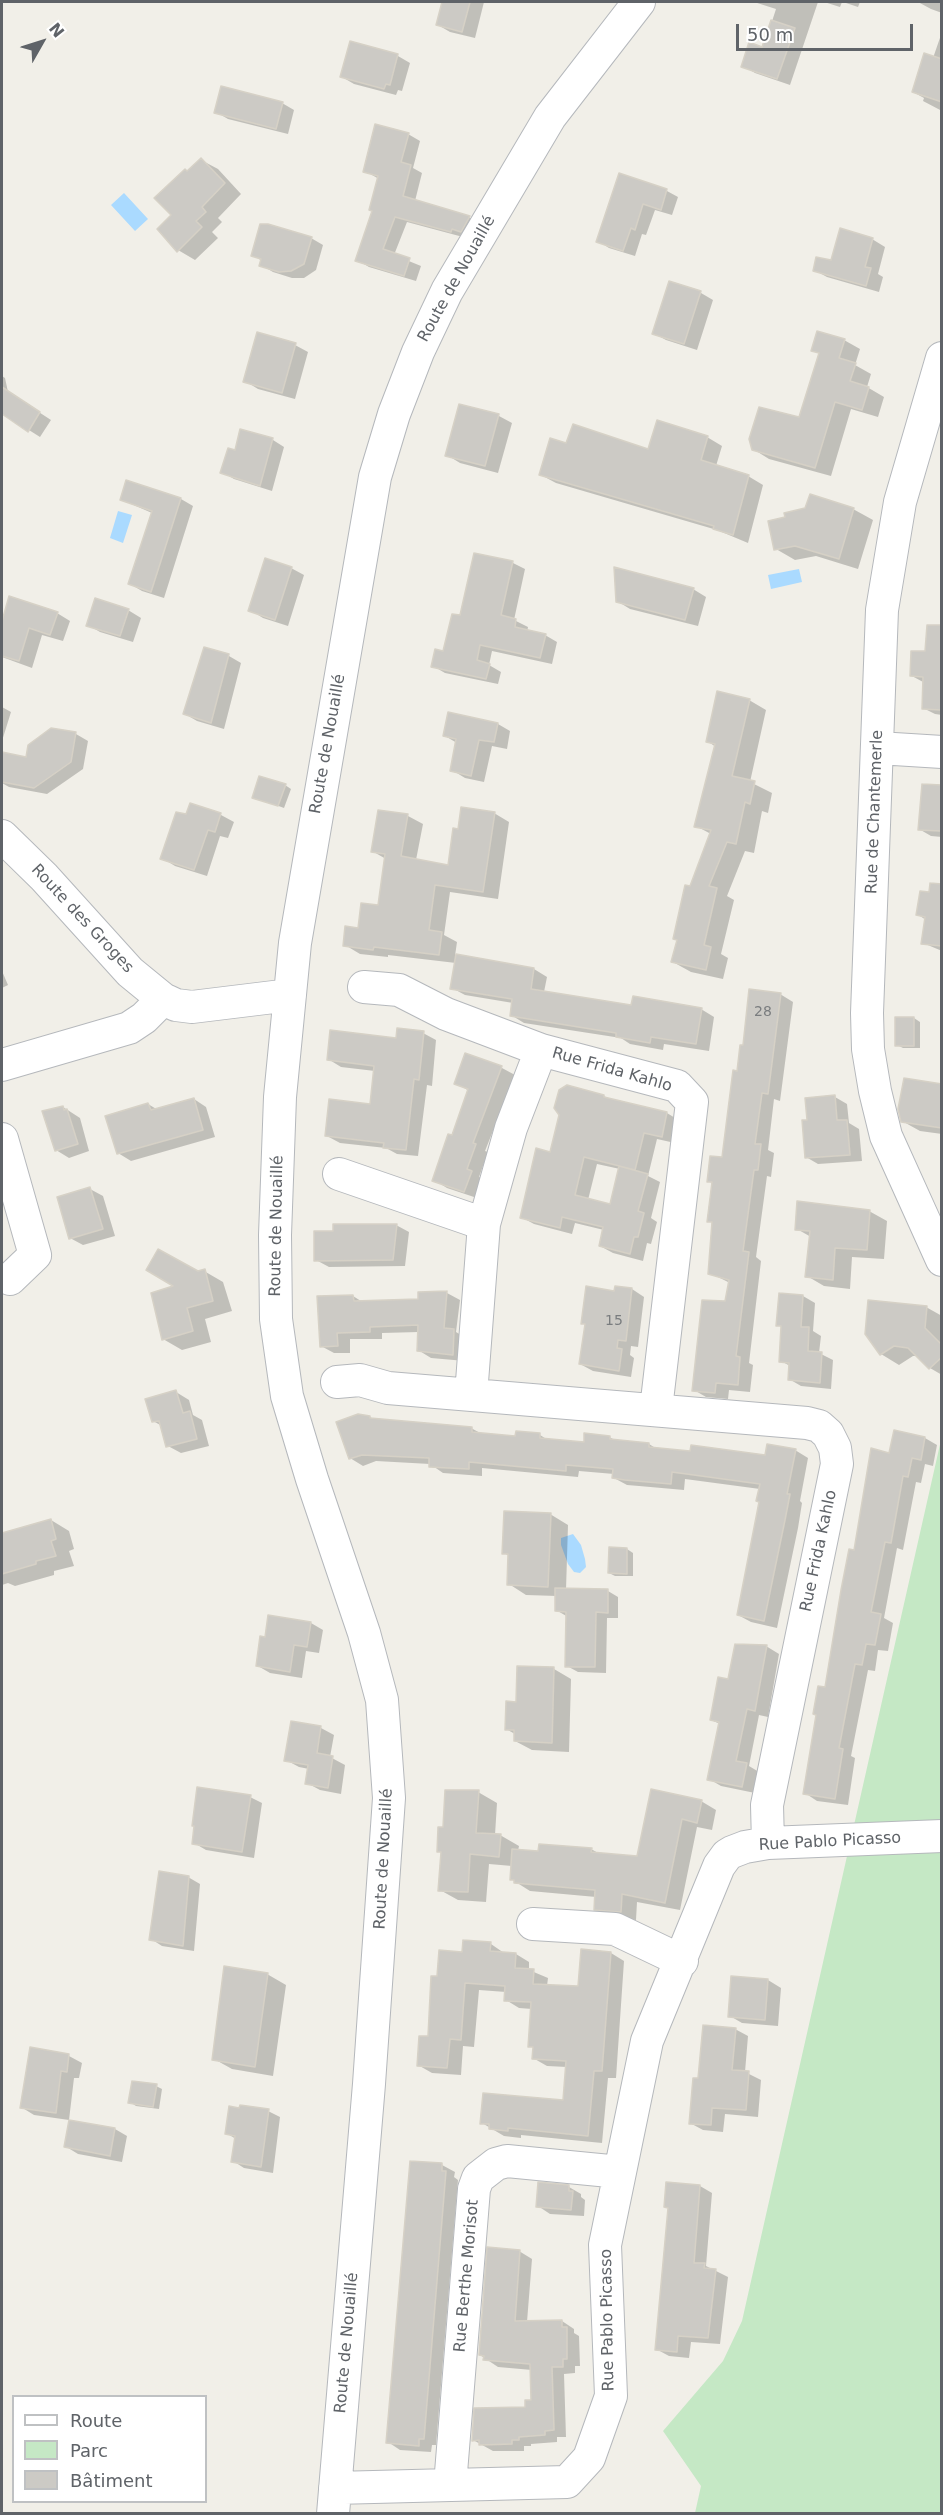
<!DOCTYPE html>
<meta charset="utf-8">
<style>
body{margin:0}
#map{position:relative;width:943px;height:2515px;overflow:hidden;background:#f1efe8;font-family:"DejaVu Sans",sans-serif}
canvas{display:block}
.frame{position:absolute;inset:0;border:3px solid #5f6368;pointer-events:none}
.legend{position:absolute;left:12px;top:2395px;width:195px;height:108px;box-sizing:border-box;background:#fff;border:2px solid #bfc1c3;margin:0;padding:8px 10px;list-style:none;font-size:18px;color:#5f6368}
.legend li{display:flex;align-items:center;gap:12px;height:30px}
.legend b{width:30px;border:2px solid #bfc1c3}
.north{position:absolute;left:12px;top:12px;width:60px;height:60px;-webkit-text-stroke:4px #fff;paint-order:stroke;rotate:51deg;font-size:16px;font-weight:700;line-height:24px;text-align:center;color:#5f6368}
.north::after{content:'';display:block;margin:auto;width:21px;height:27px;background:#5f6368;clip-path:polygon(50% 0,100% 100%,50% 72%,0 100%)}
.scale{position:absolute;left:736px;top:24px;width:177px;height:27px;box-sizing:border-box;border:3px solid #5f6368;border-top:0;padding-left:8px;font-size:18px;line-height:21px;white-space:nowrap;color:#5f6368;-webkit-text-stroke:4px #fff;paint-order:stroke}
</style>
<div id="map">
<canvas width="943" height="2515"></canvas>
<div class="frame"></div>
<ul class="legend">
<li><b style="height:8px;background:#fff"></b>Route</li>
<li><b style="height:16px;background:#c5e8c5"></b>Parc</li>
<li><b style="height:16px;background:#cccac5"></b>Bâtiment</li>
</ul>
<div class="north">N</div>
<div class="scale">50 m</div>
</div>
<script>
const context = document.querySelector('canvas').getContext('2d');
context.lineJoin = 'round';
function fillPath(path, color) { context.fillStyle = color; context.fill(path, 'evenodd'); }
const poly = rows => new Path2D(rows.map(r => 'M' + r).join(''));
function trace(path, color, width, dash) { context.strokeStyle = color; context.lineWidth = width; context.lineCap = dash ? 'butt' : 'round'; context.setLineDash(dash || []); context.stroke(path); }
function label(font, color, halo, rows, align = 'center') {
  context.font = font + ' "DejaVu Sans",sans-serif'; context.lineWidth = 5; context.setLineDash([]); context.textBaseline = 'middle'; context.strokeStyle = halo; context.fillStyle = color; for (const [text, x, y, turn = 0] of rows) {
    context.save(); context.translate(x, y); context.rotate((+turn || 0) * Math.PI / 180); context.textAlign = isNaN(turn) ? turn : align; if (halo) context.strokeText(text, 0, 0); context.fillText(text, 0, 0); context.restore();
  }
}
const green = poly([
 [941,1440,941,2513,695,2513,701,2486,663,2431,723,2361,742,2321]
]);
const water = poly([
 [124,193,148,219,135,231,111,205],
 [118,511,132,515,123,543,110,538],
 [799,569,802,582,771,589,768,575],
 [573,1534,581,1545,585,1559,586,1567,580,1573,574,1572,568,1564,561,1545,561,1538]
]);
const shadow = poly([
 [444,2,484,2,475,38,450,32,438,25],
 [754,2,818,2,790,85,755,73,743,66,763,49,776,9],
 [824,2,842,2,840,7],
 [843,2,860,2,858,7],
 [918,2,942,2,942,13,931,9],
 [942,32,942,111,923,101,924,98,913,92,933,58],
 [398,56,410,63,402,91,398,90,396,95,354,84,342,77],
 [282,103,294,110,288,134,228,119,216,112],
 [408,134,420,141,413,168,422,173,415,201,470,218,481,224,463,237,407,222,394,255,421,266,416,281,369,267,357,260,374,211,379,179,365,171],
 [201,160,218,169,241,194,218,218,222,222,212,232,218,238,195,260,178,250,173,215,188,172],
 [620,175,667,191,678,197,672,215,655,210,646,235,642,234,635,256,609,248,598,241],
 [311,238,323,245,316,270,304,278,292,278,273,272,261,265,262,261,253,255],
 [872,239,885,247,878,274,883,277,879,292,827,277,814,270],
 [670,283,701,293,713,300,697,350,666,340,653,333],
 [844,340,860,349,855,365,871,374,867,387,884,397,878,417,851,409,831,476,769,459,753,449,800,419,820,354,813,350],
 [295,345,308,352,295,399,258,389,245,381],
 [2,376,5,378,8,392,51,420,40,437,2,413],
 [460,406,499,416,512,423,498,473,460,463,447,455],
 [241,431,273,440,284,447,272,491,234,479,222,472,236,452],
 [707,437,722,446,716,466,748,476,763,485,748,543,717,530,556,483,541,475,567,445,649,451],
 [181,499,193,506,164,598,142,591,130,584,152,513,122,500],
 [853,509,873,520,858,569,816,556,795,560,776,549],
 [513,563,525,569,514,620,528,627,527,632,545,635,557,642,552,664,492,651,489,665,501,672,498,684,445,673,433,666,444,653,461,617],
 [291,568,304,575,288,626,263,618,250,610],
 [693,589,706,597,698,626,630,609,617,601],
 [10,598,57,613,70,621,63,641,42,635,32,668,2,657,2,626],
 [128,610,141,618,133,642,100,632,88,625],
 [942,636,942,715,935,714,923,708,923,682,912,676],
 [205,648,229,656,241,663,224,729,197,721,185,714],
 [749,700,766,710,750,782,772,793,768,813,762,811,754,853,745,851,727,896,734,900,721,954,728,958,723,979,691,972,673,962,691,888,711,834,696,826,716,747,707,741],
 [2,707,11,712,2,741],
 [498,724,510,731,507,749,492,746,484,782,465,778,452,770,457,743,445,736],
 [76,734,88,741,83,769,47,794,9,787,2,783,2,753,27,759],
 [285,785,291,789,284,808,254,797],
 [942,786,942,837,931,836,919,829],
 [191,805,221,815,234,822,228,838,220,836,207,876,175,866,162,858,187,816],
 [379,812,408,816,423,824,416,860,449,866,459,831,494,813,509,822,498,899,450,892,444,935,457,942,455,956,534,969,547,977,544,992,632,1006,701,1009,714,1017,709,1051,664,1044,663,1050,630,1044,621,1038,524,1023,511,1015,513,1003,465,995,452,988,456,963,388,955,388,957,360,954,345,945,379,906,386,859,372,851],
 [942,896,942,951,923,943,926,920,917,914],
 [2,971,8,985,2,988],
 [780,994,793,1002,780,1101,774,1099,768,1150,774,1153,771,1177,767,1176,756,1257,761,1261,749,1363,753,1365,750,1392,729,1390,728,1399,706,1397,694,1390,726,1302,730,1283,710,1273,713,1223,709,1221,714,1184,708,1181,723,1159,744,1047],
 [897,1018,914,1018,920,1022,920,1048,903,1048,897,1045],
 [423,1033,436,1040,432,1086,427,1085,418,1156,397,1154,386,1148,340,1143,327,1136,372,1105,375,1071,341,1067,328,1059],
 [465,1055,502,1068,515,1075,485,1151,488,1152,479,1177,484,1179,477,1198,447,1188,434,1180,469,1091,456,1083],
 [942,1086,942,1134,920,1131,902,1121],
 [604,1096,611,1100,667,1113,680,1121,675,1143,657,1139,648,1176,660,1182,651,1218,657,1222,651,1244,647,1243,643,1261,613,1253,600,1246,604,1230,575,1223,572,1234,534,1224,521,1217,551,1154],
 [597,1164,620,1169,611,1205,588,1200],
 [835,1097,847,1104,849,1123,859,1129,862,1161,818,1164,806,1157,808,1121],
 [194,1099,206,1107,215,1137,131,1161,118,1153,148,1104,158,1110],
 [63,1107,80,1118,89,1151,69,1158,56,1150],
 [90,1189,103,1196,115,1236,83,1245,70,1238],
 [869,1211,887,1221,884,1259,852,1257,850,1289,824,1286,807,1276,811,1237,797,1229],
 [396,1225,409,1232,405,1266,329,1267,316,1260,334,1232],
 [204,1271,223,1282,232,1311,205,1319,211,1342,182,1350,163,1339,176,1286],
 [632,1289,644,1297,638,1347,631,1346,630,1355,634,1358,631,1377,593,1371,580,1364,586,1325,583,1323,615,1292],
 [447,1293,460,1300,456,1332,466,1338,465,1361,431,1358,418,1350,419,1332,382,1333,382,1339,350,1339,350,1353,334,1353,321,1346,353,1296,364,1303,419,1300],
 [780,1294,803,1296,815,1303,813,1331,821,1336,819,1353,833,1360,831,1389,801,1386,789,1379,790,1366,781,1361,783,1328,778,1325],
 [926,1307,942,1316,942,1375,930,1368,918,1356,913,1356,899,1365,881,1354],
 [176,1392,189,1400,193,1415,202,1420,209,1446,181,1453,168,1446,162,1426,153,1421],
 [370,1417,376,1420,471,1428,482,1434,517,1437,540,1435,548,1440,585,1443,609,1437,617,1441,649,1444,657,1449,766,1456,795,1450,808,1458,800,1501,802,1503,798,1528,777,1628,751,1622,738,1615,760,1502,760,1489,685,1479,684,1490,639,1486,627,1485,614,1478,614,1474,579,1471,578,1477,482,1468,482,1476,443,1473,430,1464,376,1461,363,1466,350,1458],
 [925,1438,937,1445,933,1466,925,1464,921,1483,916,1482,903,1550,897,1548,884,1618,893,1623,888,1651,878,1650,875,1671,868,1670,851,1756,855,1758,848,1805,817,1801,805,1793,855,1552,891,1454],
 [550,1514,568,1525,566,1590,608,1591,618,1597,618,1618,607,1618,606,1673,578,1672,567,1666,568,1617,556,1610,557,1596,526,1595,509,1584,509,1556,504,1553],
 [51,1520,69,1531,74,1549,69,1551,74,1566,54,1571,54,1575,15,1586,8,1583,2,1585,2,1534],
 [627,1549,633,1553,633,1576,615,1576,609,1573],
 [311,1623,323,1630,319,1653,306,1651,302,1678,270,1673,258,1666],
 [766,1646,779,1654,768,1717,759,1715,749,1766,759,1772,755,1793,721,1786,709,1779,720,1724,711,1720,729,1681],
 [554,1669,571,1679,569,1752,532,1750,515,1741,515,1734,506,1729,518,1703],
 [321,1728,334,1735,330,1757,345,1765,341,1794,320,1790,307,1783,309,1769,299,1767,286,1760],
 [478,1792,497,1803,495,1835,500,1835,519,1846,518,1851,540,1853,591,1849,600,1854,639,1857,701,1801,716,1810,712,1830,697,1827,680,1910,637,1902,636,1920,611,1918,596,1909,596,1897,530,1891,511,1879,512,1866,489,1864,486,1902,458,1900,440,1890,442,1853,438,1851,445,1829],
 [250,1797,262,1803,254,1858,206,1850,194,1843],
 [188,1877,200,1884,194,1951,162,1946,151,1939],
 [491,1944,504,1953,516,1954,529,1962,529,1970,548,1978,547,1986,580,1987,611,1953,624,1961,616,2078,608,2078,602,2143,521,2135,521,2138,504,2136,482,2123,565,2101,567,2067,547,2066,533,2058,534,2048,530,2046,532,2009,519,2008,506,2000,506,1992,479,1990,474,2047,463,2046,461,2075,432,2073,418,2065,429,2038,439,1978,463,1954],
 [267,1974,286,1985,273,2076,232,2069,214,2059],
 [733,1977,768,1980,781,1988,778,2026,742,2023,730,2016],
 [735,2029,748,2036,745,2072,761,2080,758,2117,725,2114,723,2132,703,2130,690,2123,699,2080],
 [31,2049,69,2056,82,2063,79,2078,74,2078,69,2120,34,2115,21,2107],
 [156,2086,162,2089,159,2109,136,2106,130,2102],
 [241,2110,268,2111,280,2117,273,2173,244,2168,233,2161,236,2139,226,2133],
 [115,2129,127,2136,122,2162,78,2154,65,2146],
 [411,2162,442,2165,455,2172,454,2177,458,2180,436,2445,432,2445,431,2452,400,2450,388,2442],
 [700,2186,712,2193,706,2266,728,2277,720,2344,691,2342,689,2358,669,2356,656,2349],
 [569,2187,581,2194,581,2197,585,2200,584,2216,550,2214,538,2206],
 [519,2251,532,2259,527,2322,562,2321,574,2329,574,2333,579,2336,580,2366,575,2366,575,2373,564,2374,566,2437,557,2437,557,2442,531,2444,531,2446,524,2446,524,2451,493,2451,473,2440,527,2408,533,2401,532,2370,498,2367,480,2355]
]);
const building = poly([
 [442,2,470,2,462,32,436,25,442,2],
 [771,20,795,28,777,79,741,67,749,42,762,47,771,20],
 [350,41,398,54,390,85,386,84,384,89,340,77,350,41],
 [924,53,942,59,942,102,912,92,924,53],
 [221,86,283,102,276,129,214,113,221,86],
 [375,124,409,133,401,162,411,165,403,196,470,216,461,232,452,229,451,232,395,217,383,249,410,258,404,276,355,261,372,211,369,210,378,176,363,172,375,124],
 [201,158,225,183,202,207,206,212,196,221,202,227,177,252,157,229,171,215,154,198,185,169,187,171,201,158],
 [619,173,667,189,661,210,643,204,635,230,631,228,623,251,596,242,619,173],
 [260,224,268,224,312,237,304,264,291,271,279,272,259,266,261,259,251,256,260,224],
 [840,228,873,238,865,267,871,268,866,286,813,271,816,257,831,260,840,228],
 [669,281,701,291,684,344,652,334,669,281],
 [817,331,845,339,839,358,856,363,850,381,869,387,862,410,835,402,815,468,752,450,749,439,759,407,799,417,819,353,811,351,817,331],
 [257,332,296,343,282,393,243,382,257,332],
 [2,387,40,412,28,432,2,414,2,387],
 [459,404,499,414,485,466,445,456,459,404],
 [657,420,708,436,701,460,749,475,733,535,713,529,714,526,539,475,550,438,566,443,573,424,648,449,657,420],
 [240,429,273,438,260,486,220,473,228,448,235,450,240,429],
 [126,480,181,498,151,592,128,584,152,511,120,500,126,480],
 [810,494,854,508,839,559,795,546,774,550,768,521,785,517,784,513,805,508,810,494],
 [474,553,513,561,501,615,516,619,515,627,546,634,540,658,480,645,477,660,490,664,486,679,431,667,435,649,443,651,452,614,460,615,474,553],
 [265,558,292,567,275,620,248,611,265,558],
 [614,567,694,588,685,620,616,602,614,567],
 [9,596,58,612,50,635,29,628,19,661,2,656,2,621,9,596],
 [95,598,129,609,120,636,86,626,95,598],
 [927,625,942,625,942,710,922,709,923,677,910,676,911,651,925,651,927,625],
 [204,647,229,654,211,723,183,714,204,647],
 [717,691,750,699,732,776,755,781,750,804,745,802,736,844,727,842,709,886,717,888,704,945,711,947,706,970,671,962,677,940,673,939,685,885,690,886,711,830,694,827,715,744,706,742,717,691],
 [448,712,498,723,494,742,479,740,471,776,450,771,456,739,443,736,448,712],
 [51,728,76,732,71,762,34,788,2,782,2,752,26,757,28,745,51,728],
 [259,776,286,784,278,806,252,798,259,776],
 [922,784,942,785,942,831,918,830,922,784],
 [190,803,221,813,215,832,208,830,194,870,160,859,176,812,186,814,190,803],
 [461,807,495,812,483,892,435,885,429,930,442,932,439,955,374,947,373,950,343,946,345,926,358,928,361,903,378,905,385,854,371,852,378,810,408,814,401,856,448,865,453,828,458,829,461,807],
 [930,883,942,884,942,946,921,944,925,917,916,915,920,891,929,892,930,883],
 [456,954,534,968,531,989,631,1005,633,996,702,1008,696,1044,651,1037,650,1043,616,1037,616,1033,510,1016,512,999,450,989,456,954],
 [749,989,781,993,768,1094,762,1093,755,1144,761,1144,758,1170,754,1170,743,1251,749,1252,736,1356,740,1357,738,1385,716,1383,715,1393,692,1391,702,1300,725,1301,729,1280,708,1274,712,1222,707,1222,712,1182,707,1182,710,1156,722,1157,733,1070,737,1071,740,1045,743,1045,749,989],
 [895,1017,914,1017,914,1046,895,1046,895,1017],
 [397,1028,424,1031,419,1080,414,1079,406,1150,383,1148,384,1143,325,1136,329,1099,370,1104,374,1066,327,1060,330,1030,396,1038,397,1028],
 [465,1053,502,1066,473,1143,476,1144,467,1169,472,1171,464,1192,432,1181,448,1134,452,1135,468,1089,454,1084,465,1053],
 [904,1078,942,1084,942,1128,901,1122,898,1109,904,1078],
 [567,1085,604,1095,604,1097,667,1112,662,1137,644,1133,635,1170,584,1157,575,1195,610,1204,619,1166,648,1174,638,1211,644,1213,638,1237,634,1237,630,1254,599,1246,603,1227,562,1217,560,1228,520,1218,536,1148,550,1152,559,1115,554,1108,559,1090,567,1085],
 [835,1095,837,1120,847,1120,850,1155,805,1158,802,1120,807,1120,805,1098,835,1095],
 [194,1098,203,1130,117,1154,105,1116,148,1103,151,1110,194,1098],
 [63,1106,64,1110,67,1109,78,1144,55,1151,42,1111,63,1106],
 [90,1187,103,1229,69,1239,57,1197,90,1187],
 [797,1201,870,1210,867,1250,835,1248,833,1280,805,1277,810,1231,795,1230,797,1201],
 [333,1224,397,1224,393,1260,314,1261,314,1231,333,1231,333,1224],
 [158,1249,198,1271,205,1269,213,1301,187,1308,193,1331,162,1340,151,1293,173,1286,146,1270,158,1249],
 [586,1286,614,1291,615,1286,632,1288,626,1341,618,1340,617,1348,622,1349,619,1371,579,1364,585,1324,581,1324,586,1286],
 [447,1291,444,1328,454,1329,453,1355,417,1351,418,1325,370,1327,370,1332,337,1333,338,1346,320,1347,317,1296,353,1295,354,1301,418,1299,418,1292,447,1291],
 [779,1293,803,1295,801,1327,809,1327,808,1351,822,1352,820,1383,788,1380,789,1363,779,1362,781,1326,776,1326,779,1293],
 [868,1300,927,1306,925,1328,942,1345,942,1357,929,1369,908,1348,894,1346,880,1355,865,1334,868,1300],
 [176,1390,183,1413,190,1411,197,1439,166,1447,159,1421,152,1422,145,1399,176,1390],
 [358,1414,370,1416,370,1418,472,1427,472,1432,515,1436,516,1431,540,1433,540,1438,584,1442,584,1433,610,1436,610,1439,649,1443,649,1447,690,1451,691,1445,765,1455,767,1444,796,1449,787,1494,790,1494,785,1520,764,1621,737,1615,759,1502,756,1501,760,1484,672,1472,671,1484,625,1480,612,1478,613,1469,566,1465,566,1471,469,1462,469,1469,429,1467,429,1458,362,1455,349,1459,336,1422,358,1414],
 [894,1430,925,1437,921,1460,912,1458,908,1477,903,1476,891,1543,885,1542,871,1612,881,1614,875,1645,866,1644,862,1665,855,1664,839,1748,843,1749,835,1799,803,1794,816,1715,813,1714,818,1686,825,1687,841,1590,849,1549,854,1550,871,1448,889,1453,894,1430],
 [504,1511,551,1513,548,1587,507,1585,508,1554,502,1554,504,1511],
 [51,1519,56,1539,51,1541,56,1556,36,1561,36,1564,2,1574,2,1533,51,1519],
 [609,1547,627,1548,627,1574,608,1573,609,1547],
 [555,1588,608,1589,608,1613,596,1612,595,1667,565,1667,566,1612,555,1611,555,1588],
 [268,1615,311,1622,307,1647,294,1645,290,1672,256,1666,260,1636,265,1637,268,1615],
 [735,1644,767,1645,755,1711,747,1709,736,1761,747,1763,742,1787,707,1780,719,1722,710,1720,718,1677,728,1679,735,1644],
 [517,1666,554,1667,552,1743,514,1741,514,1730,505,1730,506,1701,516,1702,517,1666],
 [291,1721,321,1726,317,1753,333,1756,328,1788,305,1784,308,1765,284,1761,291,1721],
 [197,1787,251,1795,242,1852,192,1844,194,1826,192,1826,197,1787],
 [651,1789,702,1800,697,1823,682,1819,665,1903,622,1894,621,1912,594,1910,595,1890,514,1883,514,1880,510,1880,512,1849,538,1851,539,1844,592,1848,591,1852,637,1856,651,1789],
 [445,1790,479,1790,476,1833,501,1834,499,1857,470,1854,468,1892,438,1891,441,1852,437,1852,438,1827,443,1827,445,1790],
 [159,1871,189,1876,183,1946,149,1940,159,1871],
 [463,1940,491,1942,490,1951,516,1953,515,1968,534,1969,533,1984,578,1986,581,1949,611,1952,602,2071,594,2071,588,2136,508,2128,508,2131,489,2129,489,2124,480,2124,483,2093,563,2100,566,2061,532,2059,533,2047,528,2047,531,2002,504,2001,505,1986,465,1983,461,2040,450,2039,447,2068,417,2066,419,2036,428,2036,431,1976,437,1976,439,1950,462,1952,463,1940],
 [224,1966,268,1973,255,2067,212,2060,224,1966],
 [731,1976,768,1979,765,2020,728,2017,731,1976],
 [703,2025,736,2028,732,2070,749,2071,746,2110,712,2108,711,2125,689,2124,693,2078,698,2078,703,2025],
 [30,2047,69,2054,67,2072,61,2071,56,2113,20,2108,30,2047],
 [132,2081,157,2084,153,2107,128,2103,132,2081],
 [240,2105,269,2109,261,2167,231,2162,235,2136,225,2134,229,2106,239,2108,240,2105],
 [69,2120,115,2128,110,2156,64,2147,69,2120],
 [410,2161,442,2163,442,2171,446,2171,424,2439,419,2439,419,2446,386,2443,410,2161],
 [538,2182,569,2185,569,2191,573,2191,571,2210,536,2207,538,2182],
 [666,2182,700,2185,694,2263,705,2263,704,2268,716,2269,708,2338,678,2336,677,2352,655,2350,668,2208,664,2207,666,2182],
 [487,2247,520,2250,515,2321,562,2320,562,2327,567,2327,567,2359,563,2359,563,2367,552,2367,554,2430,545,2431,545,2435,519,2437,519,2440,512,2440,512,2444,479,2445,479,2440,472,2441,474,2408,525,2407,525,2400,531,2400,530,2364,483,2360,484,2356,479,2355,487,2247]
]);
const minor = poly([
 [942,358,900,502,882,610,867,1013,868,1049,875,1091,886,1136,942,1260],
 [878,748,942,752],
 [2,836,44,877,130,972,163,999],
 [364,987,399,990,446,1014,541,1050,677,1086,692,1102,656,1409],
 [2,1065,129,1028,144,1018,163,999,176,1005,192,1007,290,995],
 [2,1139,35,1255,10,1279],
 [339,1174,484,1224],
 [337,1382,360,1380,388,1388,807,1423,819,1426,828,1434,835,1448,837,1464,767,1805,768,1843],
 [471,1395,484,1224,511,1128,541,1050],
 [533,1924,615,1929,682,1961],
 [450,2485,474,2189,478,2178,496,2164,507,2161,620,2172],
 [335,2488,567,2482,589,2458,611,2396,605,2245,647,2041,719,1866,727,1855,732,1852,745,1847,768,1843,942,1836],
 [333,2514,369,2084,389,1798,382,1700,364,1633,312,1479,287,1396,276,1319,275,1235,280,1097,295,943,375,477,394,414,418,352,447,291,550,117,639,2]
]);
const numberNames = [
 ["28",763,1012],
 ["15",614,1321]
];
const streetNames = [
 ["Route de Nouaillé",457,279,-61],
 ["Route de Nouaillé",328,744,-80],
 ["Rue de Chantemerle",875,812,-88],
 ["Route des Groges",82,919,47],
 ["Rue Frida Kahlo",612,1070,16],
 ["Route de Nouaillé",277,1226,-89],
 ["Rue Frida Kahlo",819,1551,-78],
 ["Rue Pablo Picasso",830,1842,-3],
 ["Route de Nouaillé",384,1859,-87],
 ["Rue Berthe Morisot",467,2276,-85],
 ["Rue Pablo Picasso",608,2320,-91],
 ["Route de Nouaillé",347,2343,-85]
];
fillPath(green, '#c5e8c5');
fillPath(water, '#aadaff');
fillPath(shadow, '#0003');
fillPath(building, '#cccac5');
trace(building, '#d6d1c6', 1.5);
trace(minor, '#b5b8bc', 34);
trace(minor, '#fff', 32);
label('14px', '#7a7d7f', null, numberNames);
label('16px', '#5f6368', '#fff', streetNames);
</script>
